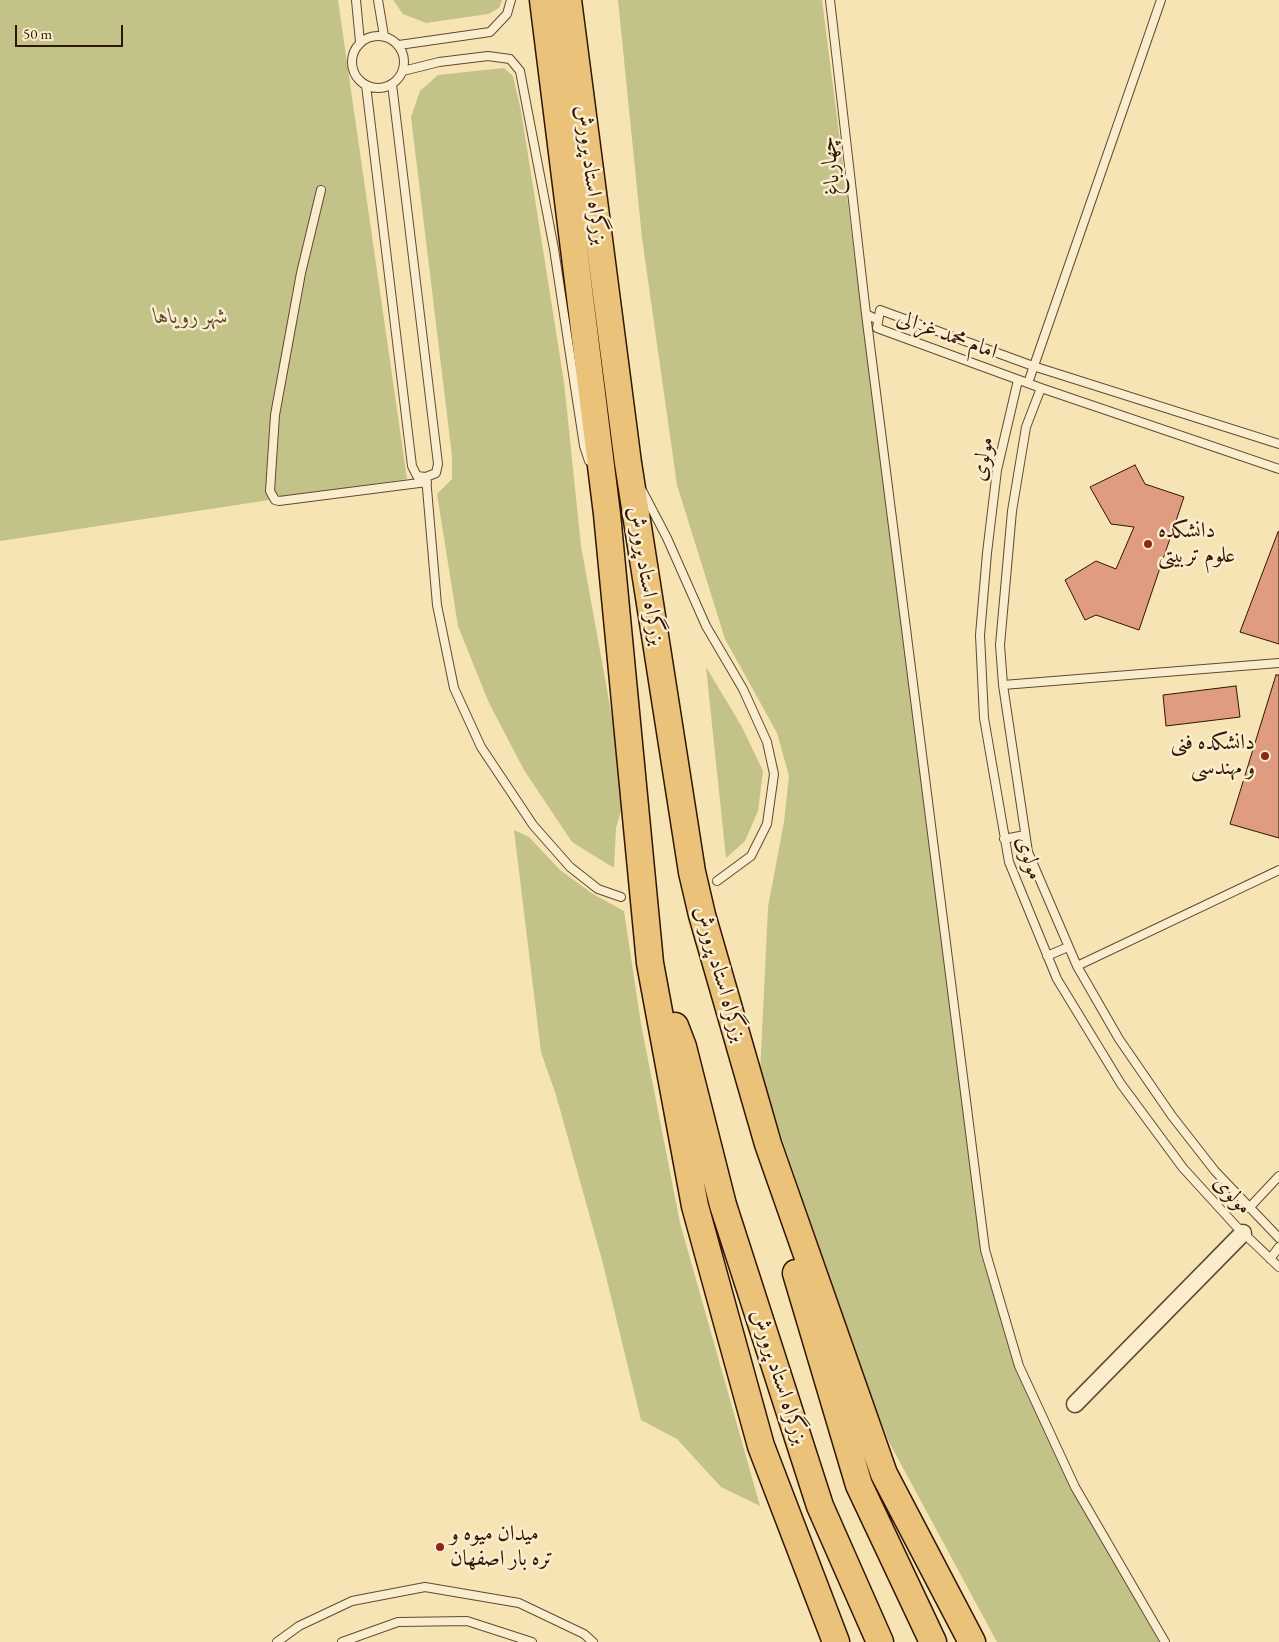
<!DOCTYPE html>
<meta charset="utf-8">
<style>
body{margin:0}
#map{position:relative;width:1279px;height:1642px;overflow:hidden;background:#f6e4b4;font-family:"EB Garamond",serif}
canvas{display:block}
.scale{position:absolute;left:15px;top:25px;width:108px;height:22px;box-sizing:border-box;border:2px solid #321504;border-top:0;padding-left:6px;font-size:15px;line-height:18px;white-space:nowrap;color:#321504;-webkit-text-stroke:4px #f9edce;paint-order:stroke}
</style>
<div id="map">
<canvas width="1279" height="1642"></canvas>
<div class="scale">50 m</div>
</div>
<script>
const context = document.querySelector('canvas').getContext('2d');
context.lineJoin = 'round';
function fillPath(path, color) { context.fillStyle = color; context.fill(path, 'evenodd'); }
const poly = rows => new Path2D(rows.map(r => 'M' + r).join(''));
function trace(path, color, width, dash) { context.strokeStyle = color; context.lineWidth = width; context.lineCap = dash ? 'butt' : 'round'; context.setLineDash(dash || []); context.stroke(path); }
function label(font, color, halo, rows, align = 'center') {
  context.font = font + ' "EB Garamond",Amiri,serif'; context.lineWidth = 5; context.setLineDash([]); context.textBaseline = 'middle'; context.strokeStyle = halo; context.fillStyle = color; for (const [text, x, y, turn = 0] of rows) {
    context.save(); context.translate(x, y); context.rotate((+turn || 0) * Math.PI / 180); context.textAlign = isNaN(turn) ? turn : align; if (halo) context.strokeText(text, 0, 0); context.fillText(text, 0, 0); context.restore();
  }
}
const green = poly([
 [0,0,338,0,407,479,0,541],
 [393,0,502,0,499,8,488,14,426,23,403,14],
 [618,0,822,0,982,1259,1018,1368,1076,1495,1159,1642,997,1642,889,1442,871,1398,760,1074,768,907,784,822,789,776,777,733,725,639,677,485,642,238],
 [504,68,513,76,521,111,564,382,581,546,621,767,623,804,616,828,614,868,572,842,524,770,489,703,458,626,437,494,452,479,452,456,411,117,420,91,438,75],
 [706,667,742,727,763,771,758,811,745,841,726,858],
 [514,830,529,837,560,870,593,894,624,911,641,1024,680,1223,760,1506,721,1487,677,1439,641,1420,602,1260,556,1095,541,1052]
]);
const building = poly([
 [1135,465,1145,484,1184,497,1139,630,1096,615,1085,620,1065,580,1096,561,1116,569,1134,527,1111,524,1090,487,1135,465],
 [1278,532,1279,532,1279,644,1240,632,1278,532],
 [1276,675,1279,675,1279,838,1230,824,1276,675],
 [1236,686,1240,717,1166,726,1163,695,1236,686]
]);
const service = poly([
 [356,0,360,42],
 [378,0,384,36],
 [830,0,866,314,878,320],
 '352 62a26 26 0 1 1 52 0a26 26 0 1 1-52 0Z',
 [399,45,490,32,507,14,511,0],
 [403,71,439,62,488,56,510,59,520,71,554,249,584,446,589,461],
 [366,85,412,466,417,476,426,477,436,473,438,464,392,84],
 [321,190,301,273,275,415,270,491,275,500,279,501,427,482],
 [866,314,985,1250,1019,1366,1075,1487,1165,1642],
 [1018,380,997,470,987,553,980,635,984,718,1009,862,1057,979,1121,1084,1183,1168,1235,1225,1279,1267],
 [1028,383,1161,0],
 [1041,388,1026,427,1012,511,1000,645,1003,685,1028,852,1077,966,1119,1039,1172,1116,1215,1171,1279,1238],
 [1279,444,1033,366,880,310,877,328,1041,388,1279,469],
 [426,477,437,605,454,688,481,747,533,825,570,867,598,889,621,897],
 [643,492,667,538,706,626,743,689,767,742,774,774,767,824,751,856,717,881],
 [1003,685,1279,663],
 [1004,839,1025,835],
 [1047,956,1068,947],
 [1077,966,1279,870],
 [1249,1208,1279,1176],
 [1270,1259,1279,1247],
 [277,1642,299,1626,352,1601,425,1587,519,1603,584,1634,593,1642],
 [342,1642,398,1622,467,1621,532,1642]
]);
const minor = poly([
 [1075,1404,1243,1233]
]);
const trunk = poly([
 [543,0,607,514,650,963,695,1206,761,1446,836,1642],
 [568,0,628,463,692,872,702,915,768,1144,884,1474,972,1642],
 [675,1026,683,1047,723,1205,820,1506,880,1642],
 [796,1273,859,1485,933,1642]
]);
const markers = [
 [1148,544,5,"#8f2418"],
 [1265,756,5,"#8f2418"],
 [440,1547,5,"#8f2418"]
];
const streetNames = [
 ["چهارباغ",831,166,-96],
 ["بزرگراه استاد پرورش",591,175,83],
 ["امام محمد غزالی",947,335,20],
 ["مولوی",983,459,-79],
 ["بزرگراه استاد پرورش",646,576,81],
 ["مولوی",1029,858,73],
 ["بزرگراه استاد پرورش",720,974,74],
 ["مولوی",1232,1195,47],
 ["بزرگراه استاد پرورش",779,1377,72]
];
const parkNames = [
 ["شهر رویاها",191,317]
];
const poiNames = [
 ["دانشکده",1158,531],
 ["علوم تربیتی",1158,556],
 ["دانشکده فنی",1255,743,"right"],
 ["و مهندسی",1255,768,"right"],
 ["میدان میوه و",450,1534],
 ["تره بار اصفهان",450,1559]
];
fillPath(green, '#c3c288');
fillPath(building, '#df9c7e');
trace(building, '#321504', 1);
trace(service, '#634930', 10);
trace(minor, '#634930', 19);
trace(trunk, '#321504', 29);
trace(service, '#f9edce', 8);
trace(minor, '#f9edce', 16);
trace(trunk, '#ebc27a', 26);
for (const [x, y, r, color] of markers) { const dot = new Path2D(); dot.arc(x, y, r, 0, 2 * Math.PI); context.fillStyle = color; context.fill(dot); trace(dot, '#f9edce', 2); }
label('22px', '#321504', '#f9edce', streetNames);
label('italic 22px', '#5e492c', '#f9edce', parkNames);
label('22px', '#321504', '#f9edce', poiNames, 'left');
</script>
